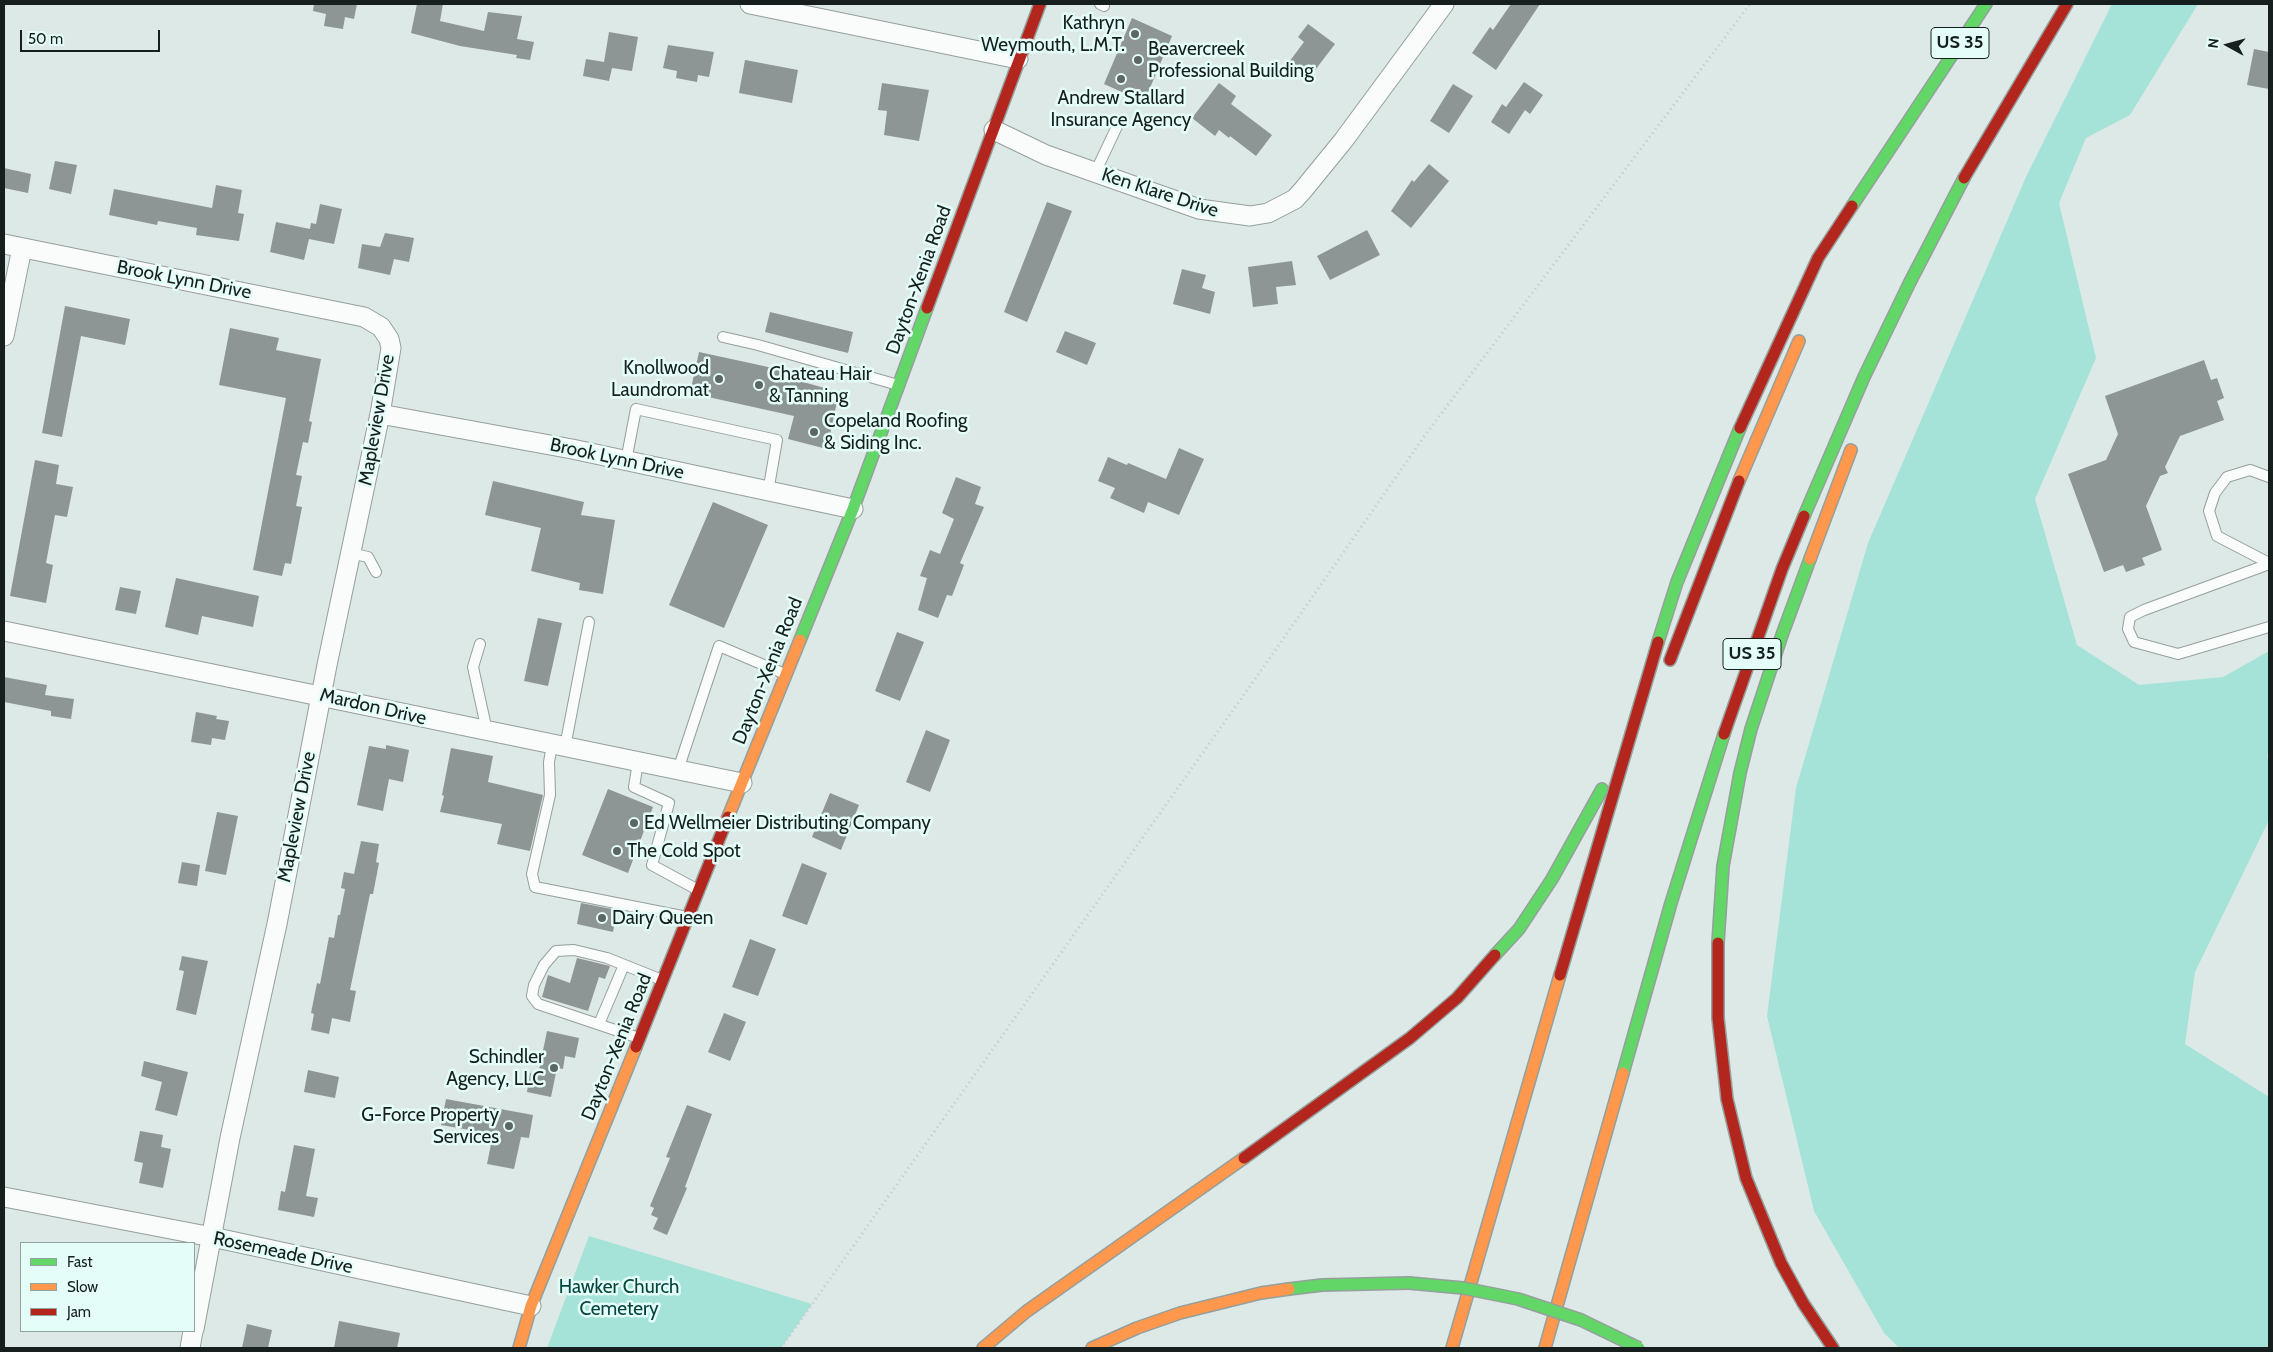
<!DOCTYPE html>
<style>
body{margin:0}
#map{position:relative;width:2273px;height:1352px;overflow:hidden;background:#dde9e6;font-family:Cabin,sans-serif}
canvas{display:block}
.frame{position:absolute;inset:0;border:5px solid #161f1d;pointer-events:none}
.legend{position:absolute;left:20px;top:1242px;width:175px;height:90px;box-sizing:border-box;background:#e4fdf8;border:1px solid #92a4a0;margin:0;padding:6px 9px;list-style:none;font-size:15px;color:#161f1d}
.legend li{display:flex;align-items:center;gap:10px;height:25px}
.legend b{width:25px;border:1px solid #92a4a0}
.north{position:absolute;left:2203px;top:20px;width:50px;height:50px;-webkit-text-stroke:4px #e4fdf8;paint-order:stroke;rotate:277deg;font-size:14px;font-weight:700;line-height:20px;text-align:center;color:#161f1d}
.north::after{content:'';display:block;margin:auto;width:18px;height:22px;background:#161f1d;clip-path:polygon(50% 0,100% 100%,50% 72%,0 100%)}
.scale{position:absolute;left:20px;top:30px;width:140px;height:22px;box-sizing:border-box;border:2px solid #161f1d;border-top:0;padding-left:6px;font-size:15px;line-height:18px;white-space:nowrap;color:#161f1d;-webkit-text-stroke:4px #e4fdf8;paint-order:stroke}
</style>
<div id="map">
<canvas width="2273" height="1352"></canvas>
<div class="frame"></div>
<ul class="legend">
<li><b style="height:6px;background:#63d668"></b>Fast</li>
<li><b style="height:6px;background:#ff974d"></b>Slow</li>
<li><b style="height:6px;background:#b3261e"></b>Jam</li>
</ul>
<div class="north">N</div>
<div class="scale">50 m</div>
</div>
<script>
const context = document.querySelector('canvas').getContext('2d');
context.lineJoin = 'round';
function fillPath(path, color) { context.fillStyle = color; context.fill(path, 'evenodd'); }
const poly = rows => new Path2D(rows.map(r => 'M' + r).join(''));
function trace(path, color, width, dash) { context.strokeStyle = color; context.lineWidth = width; context.lineCap = dash ? 'butt' : 'round'; context.setLineDash(dash || []); context.stroke(path); }
function label(font, color, halo, rows, align = 'center') {
  context.font = font + ' Cabin,sans-serif'; context.lineWidth = 5; context.setLineDash([]); context.textBaseline = 'middle'; context.strokeStyle = halo; context.fillStyle = color; for (const [text, x, y, turn = 0] of rows) {
    context.save(); context.translate(x, y); context.rotate((+turn || 0) * Math.PI / 180); context.textAlign = isNaN(turn) ? turn : align; if (halo) context.strokeText(text, 0, 0); context.fillText(text, 0, 0); context.restore();
  }
}
const green = poly([
 [2112,4,2198,4,2130,115,2086,138,2059,203,2096,358,2035,499,2077,645,2139,685,2223,677,2269,651,2269,750,2267,756,2269,759,2269,820,2195,972,2185,1044,2269,1097,2269,1348,1899,1348,1884,1333,1814,1211,1767,1016,1796,788,1868,543,2026,177],
 [589,1236,812,1304,781,1348,547,1348]
]);
const building = poly([
 [314,4,357,4,354,19,345,17,343,29,324,26,326,14,313,11],
 [417,4,443,4,440,21,484,31,488,12,522,16,517,39,534,42,530,60,516,58,517,55,460,46,411,33],
 [1511,4,1540,4,1496,70,1472,53,1490,27,1493,30],
 [1132,18,1172,36,1144,102,1104,84],
 [1308,24,1335,44,1306,82,1286,66,1304,42,1298,37],
 [609,32,638,37,632,71,612,68,609,81,583,76,586,59,604,62],
 [668,45,714,52,709,77,698,75,697,82,676,78,677,71,663,68],
 [2254,49,2269,52,2269,89,2247,85],
 [745,60,798,70,792,103,739,93],
 [1524,82,1543,95,1530,114,1525,110,1509,134,1491,122,1502,104,1506,107],
 [882,83,929,90,919,141,884,135,887,111,878,110],
 [1219,83,1236,96,1231,104,1272,135,1256,156,1230,136,1229,138,1219,130,1215,136,1192,118],
 [1453,84,1473,96,1449,133,1430,121],
 [55,161,77,165,71,194,49,189],
 [1429,164,1449,181,1411,228,1391,211,1412,180,1414,182],
 [4,168,31,174,28,193,4,188],
 [216,185,242,190,238,213,244,214,239,241,196,235,197,228,158,221,157,225,109,215,114,189,212,208],
 [1047,202,1072,211,1027,322,1004,312],
 [320,204,342,209,334,244,309,239,304,260,270,252,276,222,310,229,311,223,316,224],
 [1367,230,1380,255,1330,280,1317,256],
 [385,233,414,238,409,262,394,259,390,275,358,268,362,244,380,247],
 [1292,261,1296,285,1276,287,1278,304,1253,307,1248,267],
 [1182,269,1206,275,1202,288,1215,292,1210,314,1173,304],
 [65,306,130,319,125,345,81,336,62,437,42,433],
 [770,312,853,332,848,353,765,332],
 [230,328,279,338,276,350,321,359,309,421,312,422,308,443,303,442,296,475,302,476,296,506,302,507,291,564,285,563,282,576,253,570,286,398,219,385],
 [1065,331,1096,343,1087,365,1056,352],
 [699,352,805,375,803,382,839,392,827,449,788,439,794,416,690,393],
 [2204,360,2211,380,2217,378,2224,398,2217,401,2224,420,2180,436,2165,467,2168,473,2160,476,2146,506,2162,550,2142,558,2145,565,2126,572,2123,565,2104,572,2068,474,2106,460,2118,434,2105,396],
 [1179,448,1204,459,1179,515,1148,502,1144,513,1110,498,1115,488,1098,481,1108,457,1127,465,1128,463,1166,479],
 [35,460,59,465,56,484,73,487,67,517,55,515,46,563,53,565,46,603,10,596],
 [956,477,981,487,975,504,984,507,960,563,964,565,952,596,947,595,938,618,918,610,927,578,920,576,930,550,940,554,954,519,942,513],
 [493,481,584,502,581,515,615,520,603,594,579,590,580,583,531,571,541,528,485,515],
 [713,502,768,525,724,628,669,605],
 [176,578,259,596,253,627,202,616,198,635,165,627],
 [120,587,141,591,136,614,115,610],
 [538,618,562,623,548,686,524,681],
 [897,632,924,642,900,701,875,691],
 [4,677,47,685,45,695,74,699,71,719,51,716,51,711,4,702],
 [196,712,217,716,216,719,229,721,225,740,212,738,211,745,191,742],
 [926,730,950,740,930,792,906,782],
 [386,745,409,750,403,782,389,779,383,811,357,805,369,746,386,749],
 [451,748,493,756,488,782,543,795,530,851,497,844,502,824,440,812,444,796,442,795],
 [608,789,653,807,628,873,582,855],
 [830,793,859,805,841,850,812,837],
 [217,812,238,816,226,875,205,871],
 [361,841,379,844,376,862,379,863,373,894,370,894,350,990,356,991,350,1022,332,1018,329,1034,311,1030,314,1014,311,1013,317,983,320,984,329,937,334,938,338,915,340,915,345,889,341,888,344,872,354,874],
 [182,862,200,865,197,886,178,883],
 [802,863,827,873,807,925,782,916],
 [581,903,617,910,613,932,577,924],
 [750,939,776,949,758,996,732,987],
 [182,956,208,961,196,1015,176,1010,184,971,179,970],
 [577,958,610,966,605,979,599,977,588,1011,542,997,548,975,570,983],
 [724,1013,746,1022,730,1061,708,1052],
 [547,1031,579,1038,575,1058,565,1056,563,1069,557,1068,551,1097,527,1092,530,1073,538,1075],
 [144,1061,188,1072,177,1116,155,1110,162,1082,141,1076],
 [308,1070,339,1077,335,1098,304,1092],
 [446,1099,533,1115,529,1138,521,1137,514,1169,487,1164,493,1134,441,1125],
 [687,1105,712,1114,685,1187,687,1188,667,1235,653,1229,658,1218,651,1215,654,1208,650,1206,670,1158,666,1157],
 [140,1131,163,1135,161,1147,171,1149,163,1188,139,1183,143,1163,134,1161],
 [294,1145,315,1149,306,1196,318,1198,314,1217,278,1210,281,1191,285,1192],
 [339,1321,400,1333,397,1348,334,1348],
 [247,1324,272,1330,268,1348,242,1348]
]);
const path = poly([
 [781,1348,1260,672,1426,434,1750,4]
]);
const lane = poly([
 [1100,4,1104,6],
 [1095,173,1120,120],
 [723,337,758,345,898,385],
 [626,461,636,409,777,440,768,492],
 [2269,477,2250,470,2227,477,2215,493,2209,511,2217,536,2269,563],
 [350,553,368,557,376,572],
 [2269,564,2144,610,2130,617,2128,629,2134,642,2178,654,2269,627],
 [480,644,473,667,487,731],
 [552,745,549,762,550,795,532,874,535,887,687,917],
 [565,747,589,622],
 [638,762,634,787,669,803,652,865,698,890],
 [678,770,719,646,785,674],
 [599,1024,624,965],
 [639,1038,538,1004,532,996,534,985,544,965,556,951,574,950,607,958,662,980]
]);
const street = poly([
 [750,4,1018,59],
 [994,130,1046,155,1199,209,1250,216,1268,213,1295,199,1303,190,1343,141,1444,4],
 [4,244,364,317,381,327,389,339,391,348,380,414,327,665,277,924,230,1138,194,1329],
 [4,336,22,248],
 [380,414,572,449,853,509],
 [4,631,742,783],
 [4,1197,212,1237,531,1306],
 [190,1348,193,1331]
]);
const fast = poly([
 [1852,206,1986,4],
 [1804,516,1864,377,1910,282,1964,178],
 [800,640,853,509,927,308],
 [1658,642,1677,582,1740,428],
 [1718,943,1723,866,1740,773,1751,729,1782,635,1810,559],
 [1495,955,1519,929,1552,879,1602,789],
 [1623,1073,1671,903,1724,734],
 [1289,1289,1322,1285,1409,1283]
]);
const slow = poly([
 [1739,481,1799,341],
 [1810,559,1851,450],
 [728,817,800,640],
 [519,1348,531,1306,636,1047],
 [983,1348,1027,1311,1244,1158],
 [1092,1348,1137,1328,1180,1313,1261,1293,1289,1289],
 [1452,1348,1560,975],
 [1545,1348,1623,1073]
]);
const jam = poly([
 [1964,178,2067,4],
 [927,308,1040,4],
 [1740,428,1818,258,1852,206],
 [1670,660,1739,481],
 [1724,734,1782,569,1804,516],
 [1718,943,1718,1018,1727,1099,1746,1178,1781,1263,1803,1303,1833,1348],
 [1560,975,1658,642],
 [636,1047,728,817],
 [1244,1158,1410,1038,1457,998,1495,955]
]);
const fastBridge = poly([
 [1409,1283,1463,1288,1518,1299,1581,1320,1639,1348]
]);
const markers = [
 [1135,34,5,"#5c6663"],
 [1138,60,5,"#5c6663"],
 [1121,79,5,"#5c6663"],
 [719,379,5,"#5c6663"],
 [759,385,5,"#5c6663"],
 [814,432,5,"#5c6663"],
 [634,823,5,"#5c6663"],
 [617,851,5,"#5c6663"],
 [602,918,5,"#5c6663"],
 [554,1068,5,"#5c6663"],
 [509,1126,5,"#5c6663"]
];
const shields = [
 [1960,43,58],
 [1752,654,58]
];
const shieldNames = [
 ["US 35",1960,43],
 ["US 35",1752,654]
];
const poiNames = [
 ["Kathryn",1125,23,"right"],
 ["Weymouth, L.M.T.",1125,45,"right"],
 ["Beavercreek",1148,49],
 ["Professional Building",1148,71],
 ["Andrew Stallard",1121,98,"center"],
 ["Insurance Agency",1121,120,"center"],
 ["Knollwood",709,368,"right"],
 ["Laundromat",709,390,"right"],
 ["Chateau Hair",769,374],
 ["& Tanning",769,396],
 ["Copeland Roofing",824,421],
 ["& Siding Inc.",824,443],
 ["Ed Wellmeier Distributing Company",644,823],
 ["The Cold Spot",627,851],
 ["Dairy Queen",612,918],
 ["Schindler",544,1057,"right"],
 ["Agency, LLC",544,1079,"right"],
 ["G-Force Property",499,1115,"right"],
 ["Services",499,1137,"right"]
];
const streetNames = [
 ["Ken Klare Drive",1160,193,18],
 ["Brook Lynn Drive",184,280,11],
 ["Dayton-Xenia Road",919,280,-70],
 ["Mapleview Drive",377,420,-80],
 ["Brook Lynn Drive",617,459,12],
 ["Dayton-Xenia Road",768,671,-68],
 ["Mardon Drive",373,707,13],
 ["Mapleview Drive",297,817,-79],
 ["Dayton-Xenia Road",617,1047,-68],
 ["Rosemeade Drive",283,1253,12]
];
const parkNames = [
 ["Hawker Church",619,1287],
 ["Cemetery",619,1309]
];
fillPath(green, '#a5e3d8');
fillPath(building, '#8d9694');
trace(lane, '#959f9c', 12);
trace(street, '#959f9c', 21);
trace(fast, '#959f9c', 14);
trace(slow, '#959f9c', 14);
trace(jam, '#959f9c', 14);
trace(path, '#c3c8c7', 3, [1, 4]);
trace(lane, '#fafcfb', 10);
trace(street, '#fafcfb', 19);
trace(fast, '#63d668', 11);
trace(slow, '#ff974d', 11);
trace(jam, '#b3261e', 11);
trace(fastBridge, '#959f9c', 14, []);
trace(fastBridge, '#63d668', 11);
for (const [x, y, r, color] of markers) { const dot = new Path2D(); dot.arc(x, y, r, 0, 2 * Math.PI); context.fillStyle = color; context.fill(dot); trace(dot, '#e4fdf8', 2); }
for (const [x, y, w] of shields) { const box = new Path2D(); box.roundRect(x - w / 2, y - 15.5, w, 31, 4); context.fillStyle = '#e4fdf8'; context.fill(box); trace(box, '#161f1d', 1); }
label('bold 18px', '#161f1d', null, shieldNames);
label('19px', '#161f1d', '#e4fdf8', poiNames, 'left');
label('19px', '#161f1d', '#e4fdf8', streetNames);
label('19px', '#04463e', '#e4fdf8', parkNames);
</script>
